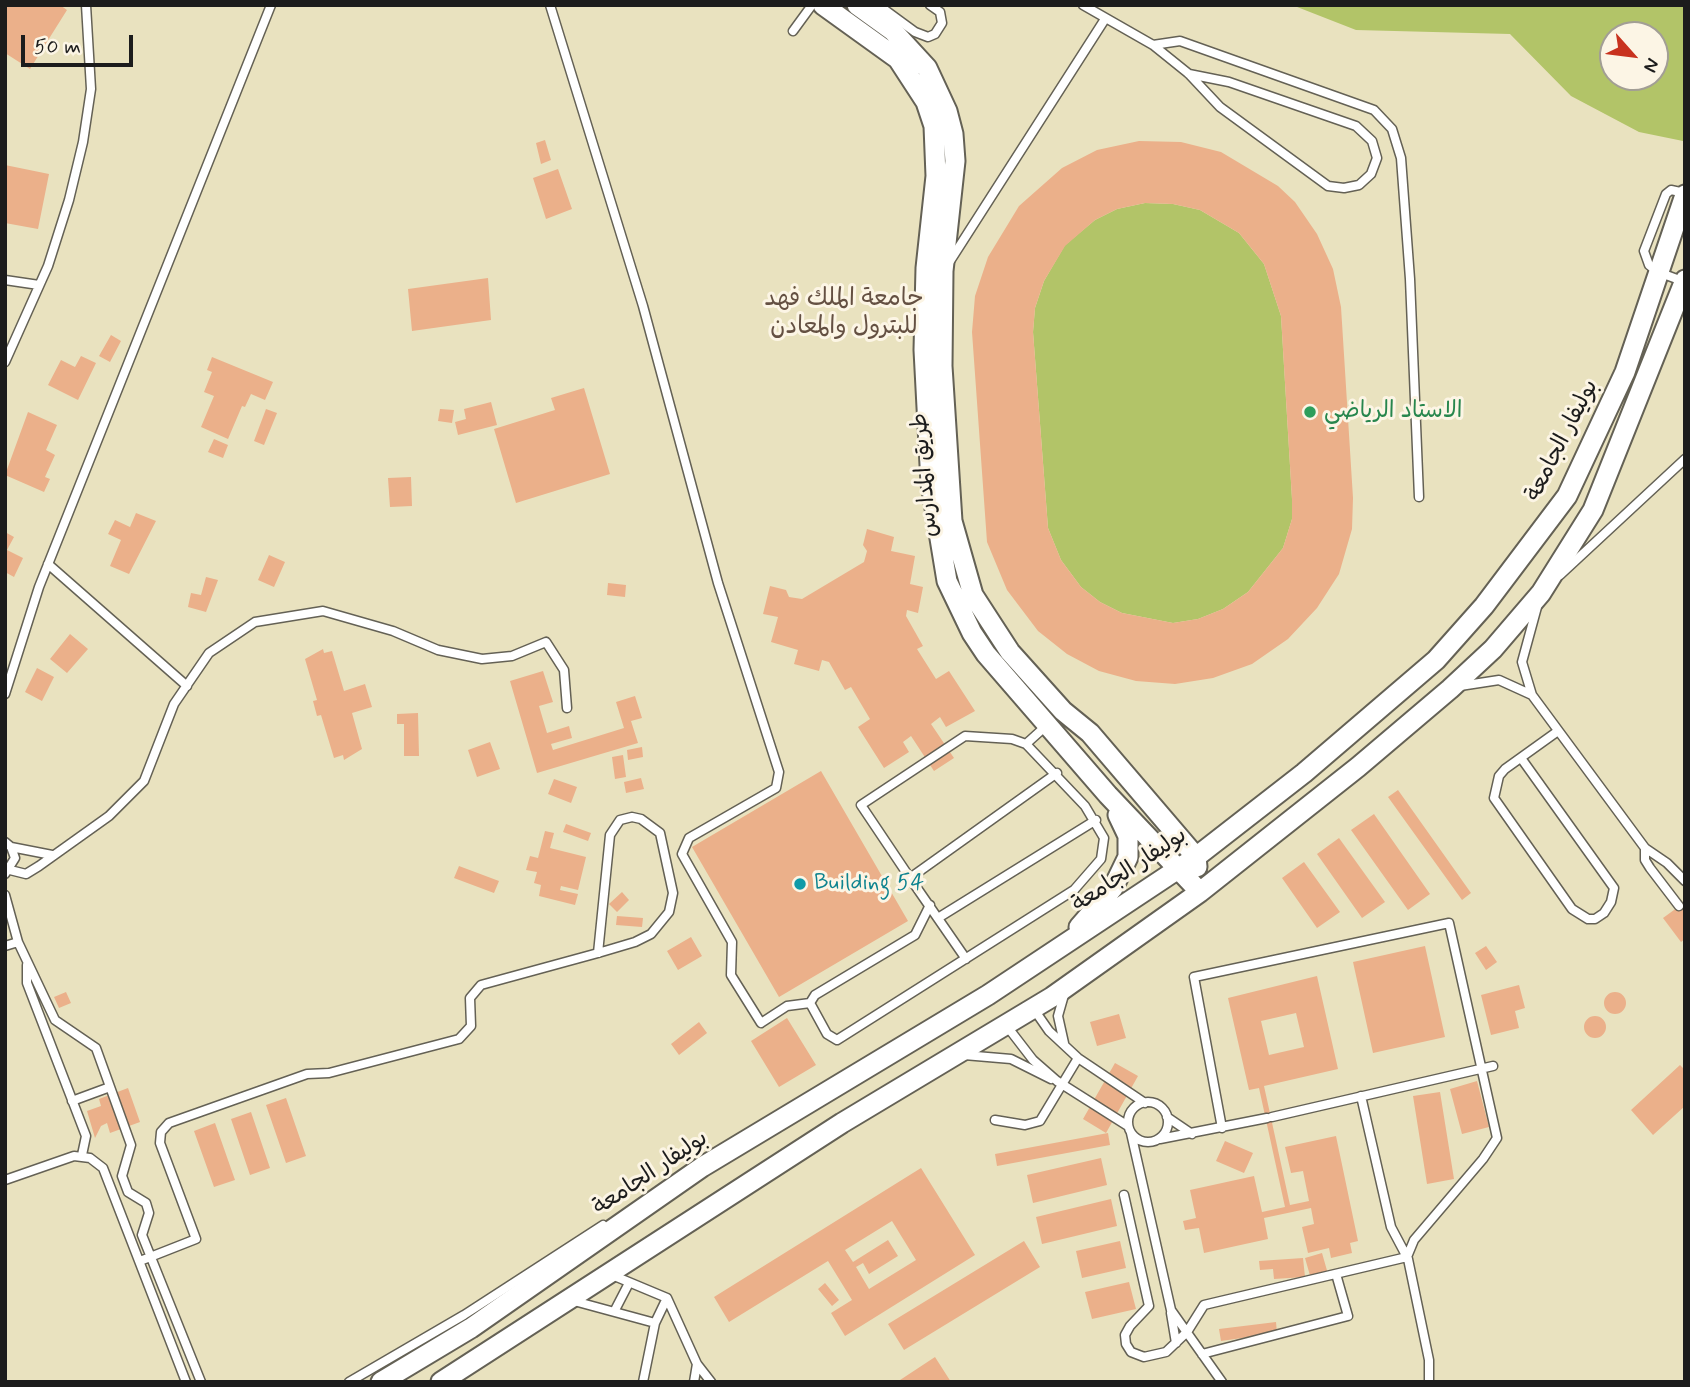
<!DOCTYPE html>
<meta charset="utf-8">
<style>
body{margin:0}
#map{position:relative;width:1690px;height:1387px;overflow:hidden;background:#e9e2bf;font-family:Mynerve,sans-serif}
canvas{display:block}
.frame{position:absolute;inset:0;border:7px solid #1c1c1c;pointer-events:none}
.north{position:absolute;left:1599px;top:21px;width:70px;height:70px;box-sizing:border-box;background:#fcf5e5;border:2px solid #a29e95;border-radius:50%;rotate:118deg;font-size:19px;font-weight:700;line-height:28px;text-align:center;color:#1c1c1c}
.north::after{content:'';display:block;margin:auto;width:24px;height:32px;background:#c8321e;clip-path:polygon(50% 0,100% 100%,50% 72%,0 100%)}
.scale{position:absolute;left:21px;top:35px;width:112px;height:32px;box-sizing:border-box;border:4px solid #1c1c1c;border-top:0;padding-left:9px;font-size:21px;line-height:24px;white-space:nowrap;color:#1c1c1c;-webkit-text-stroke:5px #fcf5e5;paint-order:stroke}
</style>
<div id="map">
<canvas width="1690" height="1387"></canvas>
<div class="frame"></div>
<div class="north">N</div>
<div class="scale">50 m</div>
</div>
<script>
const context = document.querySelector('canvas').getContext('2d');
context.lineJoin = 'round';
function fillPath(path, color) { context.fillStyle = color; context.fill(path, 'evenodd'); }
const poly = rows => new Path2D(rows.map(r => 'M' + r).join(''));
function trace(path, color, width, dash) { context.strokeStyle = color; context.lineWidth = width; context.lineCap = dash ? 'butt' : 'round'; context.setLineDash(dash || []); context.stroke(path); }
function label(font, color, halo, rows, align = 'center') {
  context.font = font + ' Mynerve,"Playpen Sans Arabic",sans-serif'; context.lineWidth = 6; context.setLineDash([]); context.textBaseline = 'middle'; context.strokeStyle = halo; context.fillStyle = color; for (const [text, x, y, turn = 0] of rows) {
    context.save(); context.translate(x, y); context.rotate((+turn || 0) * Math.PI / 180); context.textAlign = isNaN(turn) ? turn : align; if (halo) context.strokeText(text, 0, 0); context.fillText(text, 0, 0); context.restore();
  }
}
const green = poly([
 [1292,5,1685,5,1685,137,1683,141,1639,132,1571,96,1510,34,1356,30],
 [1613,35,1655,35,1655,77,1613,77],
 [1145,203,1173,204,1200,210,1239,233,1264,264,1281,316,1292,499,1292,519,1283,548,1248,592,1223,609,1198,619,1173,623,1122,613,1100,602,1081,587,1061,560,1048,528,1033,332,1035,308,1044,281,1065,245,1095,220,1117,209]
]);
const building = poly([
 [5,5,60,5,67,10,30,69,5,53],
 [545,140,551,160,541,164,536,143],
 [1139,141,1181,142,1221,152,1278,186,1295,202,1317,234,1333,269,1341,307,1353,498,1352,529,1339,574,1317,608,1288,639,1252,664,1213,678,1175,684,1136,681,1099,671,1067,654,1038,631,1007,590,987,542,972,332,975,296,988,257,1019,206,1062,168,1097,150],
 [1145,203,1173,204,1200,210,1239,233,1264,264,1281,316,1292,499,1292,519,1283,548,1248,592,1223,609,1198,619,1173,623,1122,613,1100,602,1081,587,1061,560,1048,528,1033,332,1035,308,1044,281,1065,246,1095,220,1117,209],
 [5,165,49,174,38,229,5,223],
 [558,169,572,209,546,219,533,178],
 [488,278,491,320,412,331,408,289],
 [111,335,121,341,110,362,99,356],
 [81,356,96,363,78,400,48,385,61,360,75,367],
 [212,357,273,382,265,400,251,394,245,407,242,406,228,439,201,427,214,396,204,392,212,372,207,370],
 [584,388,610,474,516,503,494,429,555,410,551,398],
 [491,402,497,425,458,435,455,422,466,419,464,409],
 [266,409,277,413,264,445,254,441],
 [440,409,454,410,452,423,438,421],
 [28,412,57,425,46,450,55,455,45,477,50,479,44,492,5,475],
 [214,439,228,445,223,458,208,452],
 [411,477,412,506,390,507,388,478],
 [136,513,156,521,129,574,110,566,121,540,108,534,115,520,130,527],
 [867,529,894,537,891,551,915,556,910,584,923,587,918,613,907,610,906,616,923,646,917,649,936,679,949,671,975,711,946,727,940,717,931,724,954,758,934,771,911,736,903,742,909,752,884,768,858,727,870,719,851,687,845,690,829,662,822,660,819,671,794,664,798,650,771,642,778,617,763,614,770,586,786,590,789,597,802,599,864,562,867,551,863,545],
 [5,532,14,537,7,550,23,558,14,577,5,572],
 [269,555,285,562,274,587,258,580],
 [206,577,218,580,206,612,188,607,191,593,201,595],
 [608,583,626,585,625,597,607,595],
 [70,634,88,649,67,673,50,659],
 [323,649,324,653,332,651,344,691,365,684,372,707,352,713,362,749,344,760,343,755,334,758,321,715,317,716,313,701,317,700,305,659],
 [37,668,54,677,42,701,25,692],
 [543,671,553,702,539,706,547,733,569,726,572,738,551,744,553,750,624,728,616,702,635,696,642,718,631,721,638,743,537,773,510,681],
 [418,713,419,756,404,756,404,724,397,724,397,714],
 [490,742,500,769,477,777,468,750],
 [642,747,643,757,628,760,627,750],
 [623,755,626,777,615,779,612,757],
 [821,771,908,921,779,997,692,847],
 [641,778,644,789,626,793,624,782],
 [554,779,577,787,571,803,548,794],
 [1398,790,1471,893,1462,900,1388,797],
 [1374,814,1430,894,1408,910,1351,830],
 [566,824,591,833,588,841,563,832],
 [545,831,554,833,550,848,586,857,578,890,561,886,560,890,578,894,575,905,539,896,541,885,534,883,537,872,526,870,530,856,538,858],
 [1339,838,1385,902,1362,918,1317,854],
 [1304,862,1340,912,1317,928,1282,878],
 [459,866,499,881,494,893,454,878],
 [622,892,629,900,617,912,609,904],
 [1685,902,1685,939,1681,942,1663,918],
 [617,916,643,918,642,927,616,925],
 [691,937,702,956,678,970,667,951],
 [1425,946,1445,1037,1373,1053,1353,962],
 [1486,946,1497,962,1486,970,1475,953],
 [1317,976,1338,1069,1264,1086,1290,1205,1309,1201,1303,1171,1291,1173,1285,1147,1336,1136,1358,1241,1350,1243,1352,1253,1331,1258,1329,1248,1308,1253,1302,1227,1314,1224,1311,1208,1264,1218,1268,1239,1204,1253,1199,1228,1185,1230,1183,1221,1196,1218,1190,1190,1254,1176,1262,1212,1285,1207,1259,1088,1249,1090,1228,998],
 [1296,1013,1304,1047,1269,1055,1261,1021],
 [1519,985,1525,1008,1515,1011,1519,1028,1491,1035,1481,995],
 [66,992,71,1003,59,1008,54,997],
 '1604 1003a11 11 0 1 1 22 0a11 11 0 1 1-22 0Z',
 [1119,1014,1126,1038,1097,1046,1090,1022],
 '1584 1027a11 11 0 1 1 22 0a11 11 0 1 1-22 0Z',
 [787,1018,816,1065,779,1087,751,1041],
 [699,1022,707,1033,679,1055,671,1044],
 [1115,1063,1138,1076,1106,1133,1083,1119],
 [1680,1065,1685,1070,1685,1106,1653,1135,1631,1110],
 [1477,1081,1489,1127,1462,1134,1450,1089],
 [128,1088,140,1122,110,1133,107,1123,101,1126,95,1138,87,1111,101,1106,99,1099],
 [1440,1092,1454,1179,1427,1184,1413,1096],
 [286,1098,306,1156,286,1163,266,1105],
 [251,1112,270,1168,250,1175,231,1119],
 [215,1123,235,1180,214,1187,194,1131],
 [1108,1133,1110,1145,997,1166,995,1154],
 [1225,1141,1253,1153,1244,1173,1216,1161],
 [1101,1158,1107,1185,1033,1203,1027,1175],
 [921,1168,975,1255,845,1336,831,1313,852,1300,828,1261,729,1322,714,1297],
 [892,1221,916,1260,869,1289,856,1267,863,1263,869,1274,898,1256,888,1240,853,1262,845,1250],
 [1111,1199,1117,1226,1042,1244,1036,1217],
 [1024,1241,1040,1267,904,1350,888,1324],
 [1120,1241,1126,1268,1082,1278,1076,1251],
 [1322,1253,1328,1274,1311,1279,1305,1258],
 [1303,1258,1305,1277,1274,1279,1273,1269,1260,1270,1259,1261],
 [1129,1282,1136,1309,1092,1319,1085,1292],
 [825,1283,839,1300,832,1306,818,1289],
 [1276,1322,1277,1333,1221,1341,1219,1329],
 [935,1357,951,1382,897,1382]
]);
const service = poly([
 [550,5,643,306,718,583,779,772,776,788,689,838,682,854,732,942,731,975,761,1023,787,1006,810,1003],
 [871,5,885,10,915,32,928,37,935,34,942,23,940,12,930,5],
 [1083,5,1153,45,1189,74,1220,107,1328,186,1344,188,1359,185,1371,174,1377,158,1372,141,1356,126,1229,82,1189,74],
 [793,31,812,5],
 [1153,45,1180,41,1374,110,1392,129,1401,158,1410,279,1419,497],
 [1685,193,1671,190,1666,194,1644,251,1649,265,1658,272,1685,282],
 [950,261,1105,19],
 [5,280,39,285],
 [5,362,48,266,69,200,83,142,91,89,86,5],
 [48,564,187,686],
 [1560,575,1685,459],
 [1460,686,1499,680,1532,695,1522,662,1537,607],
 [5,694,39,587,271,5],
 [1532,695,1645,848,1667,863,1685,881],
 [1026,744,1047,725],
 [1521,758,1614,888,1611,902,1604,913,1595,919,1588,919,1572,909,1494,798,1499,776,1505,769,1558,731],
 [5,842,11,847,15,858,5,874],
 [11,847,52,855],
 [1645,848,1645,860,1650,868,1679,906],
 [10,870,26,874,39,866,109,816,144,781,174,704,209,653,255,622,323,611,393,631,438,650,482,659,512,656,546,642,564,670,567,708],
 [910,878,861,805,965,736,1012,739,1026,744,1085,806,1104,838,1101,859,1074,890,837,1040,827,1034,810,1003,815,995,915,935,930,905],
 [5,895,18,942,55,1020,96,1048,131,1145,122,1176,128,1192,146,1203,149,1213,142,1235,201,1382],
 [938,918,1096,820],
 [5,946,18,942],
 [966,959,910,878,1057,773],
 [27,965,27,983,86,1136,82,1155],
 [1064,995,1058,1016,1064,1043],
 [1033,1008,1049,1031,1078,1058,1145,1103],
 [1006,1025,1033,1060,1057,1081,1128,1126],
 [964,1055,1011,1059,1051,1079],
 [1361,1096,1391,1227,1408,1259,1429,1360,1429,1382],
 [72,1101,110,1087],
 '1128 1122a20 20 0 1 1 40 0a20 20 0 1 1-40 0Z',
 [1167,1117,1192,1134],
 [1272,1117,1493,1066],
 [995,1120,1025,1125,1040,1121,1078,1058],
 [1131,1133,1171,1310,1222,1382],
 [1160,1139,1267,1118],
 [5,1180,74,1156,90,1158,103,1168,186,1382],
 [1124,1195,1149,1306,1130,1326,1125,1335,1126,1344,1131,1352,1144,1357,1166,1352,1187,1332,1204,1305,1407,1257,1414,1240,1483,1159,1497,1138,1449,923,1194,977,1222,1128],
 [140,1261,196,1239,160,1143,161,1132,169,1123,307,1074,329,1073,459,1039,471,1026,470,998,481,985,598,953,635,942,651,934,669,912,673,893,660,833,641,819,632,817,620,820,610,835,598,953],
 [612,1275,667,1298,697,1364,711,1382],
 [574,1301,655,1323],
 [615,1310,629,1283],
 [1171,1313,1176,1343],
 [1202,1354,1348,1316,1336,1274],
 [349,1382,464,1315,603,1225],
 [643,1382,655,1323,667,1298],
 [694,1382,697,1364]
]);
const tertiary = poly([
 [823,5,898,59,926,102,934,126,936,176,926,268,924,350,931,484,947,581,972,633,986,654,1108,795,1200,892],
 [857,5,893,31,927,68,947,111,953,134,955,161,943,271,942,366,952,521,973,595,1010,652,1063,711,1090,733,1196,857,1197,867],
 [1079,927,1113,888,1128,857,1128,836,1118,815],
 [381,1382,471,1328,702,1167,988,995,1196,857,1304,773,1436,660,1484,606,1567,496,1625,372,1685,195],
 [441,1382,842,1123,1052,997,1200,892,1358,767,1450,689,1493,649,1541,593,1593,510,1685,280]
]);
const markers = [
 [1310,412,7,"#2e9e5b"],
 [800,884,7,"#0f9aa8"]
];
const leisureNames = [
 ["الاستاد الرياضي",1324,412]
];
const streetNames = [
 ["بوليفار الجامعة",1563,441,-63],
 ["طريق المدارس",926,475,-95],
 ["بوليفار الجامعة",1130,871,-34],
 ["بوليفار الجامعة",651,1174,-34]
];
const cultureNames = [
 ["Building 54",814,884]
];
const neighbourhoodNames = [
 ["جامعة الملك فهد",844,300],
 ["للبترول والمعادن",844,328]
];
fillPath(green, '#b2c468');
fillPath(building, '#ebb08a');
trace(service, '#646155', 11);
trace(tertiary, '#646155', 23);
trace(service, '#fff', 8);
trace(tertiary, '#fff', 19);
for (const [x, y, r, color] of markers) { const dot = new Path2D(); dot.arc(x, y, r, 0, 2 * Math.PI); context.fillStyle = color; context.fill(dot); trace(dot, '#fcf5e5', 2.5); }
label('23px', '#27864d', '#fcf5e5', leisureNames, 'left');
label('23px', '#1c1c1c', '#fcf5e5', streetNames);
label('23px', '#0d838f', '#fcf5e5', cultureNames, 'left');
label('24px', '#645042', '#fcf5e5', neighbourhoodNames);
</script>
